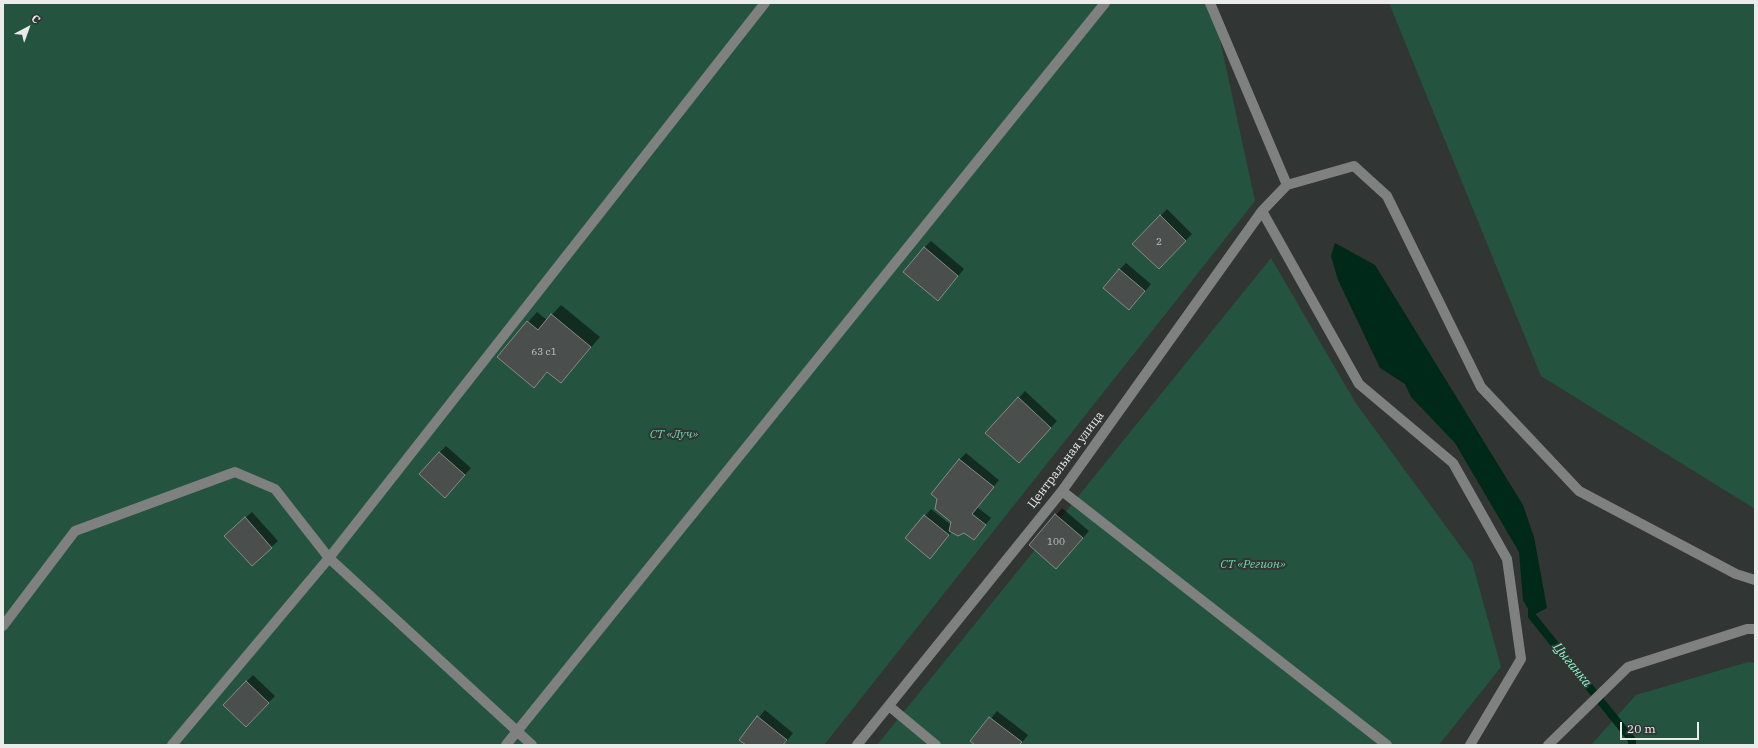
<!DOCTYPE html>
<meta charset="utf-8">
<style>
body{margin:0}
#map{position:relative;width:1758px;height:748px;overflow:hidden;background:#313533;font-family:"IBM Plex Serif",serif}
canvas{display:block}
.frame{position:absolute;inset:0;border:4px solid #e9ecea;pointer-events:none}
.north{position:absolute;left:8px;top:8px;width:40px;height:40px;-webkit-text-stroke:3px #313533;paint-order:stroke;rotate:41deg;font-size:11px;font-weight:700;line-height:16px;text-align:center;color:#e9ecea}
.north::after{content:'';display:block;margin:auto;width:14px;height:18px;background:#e9ecea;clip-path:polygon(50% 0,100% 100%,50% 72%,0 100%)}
.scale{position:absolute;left:1620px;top:722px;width:79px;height:18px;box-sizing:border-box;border:2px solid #e9ecea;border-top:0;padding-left:5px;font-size:12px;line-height:14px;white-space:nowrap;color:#e9ecea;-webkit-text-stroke:3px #313533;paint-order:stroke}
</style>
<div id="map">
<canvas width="1758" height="748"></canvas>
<div class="frame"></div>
<div class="north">С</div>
<div class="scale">20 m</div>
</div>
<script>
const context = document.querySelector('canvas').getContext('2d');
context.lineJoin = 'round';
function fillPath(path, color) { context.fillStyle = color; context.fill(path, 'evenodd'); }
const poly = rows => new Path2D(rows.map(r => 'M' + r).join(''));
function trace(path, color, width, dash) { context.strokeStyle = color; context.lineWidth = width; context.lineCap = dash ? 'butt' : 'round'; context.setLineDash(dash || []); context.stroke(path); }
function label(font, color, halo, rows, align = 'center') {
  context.font = font + ' "IBM Plex Serif",serif'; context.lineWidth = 4; context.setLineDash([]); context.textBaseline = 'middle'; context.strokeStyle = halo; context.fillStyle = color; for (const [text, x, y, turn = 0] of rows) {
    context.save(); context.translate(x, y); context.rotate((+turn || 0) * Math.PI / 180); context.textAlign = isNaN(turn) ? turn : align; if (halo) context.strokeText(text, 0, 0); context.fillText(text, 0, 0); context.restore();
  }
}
const green = poly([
 [3,3,1212,3,1255,201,824,745,3,745],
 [1389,3,1755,3,1755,509,1541,376],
 [1271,258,1355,402,1472,562,1501,667,1439,745,877,745],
 [1748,662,1755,663,1755,745,1591,745,1636,695]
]);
const water = poly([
 [1335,243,1375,265,1523,505,1534,537,1547,608,1532,616,1523,600,1519,552,1455,443,1411,397,1405,384,1380,368,1338,280,1331,256]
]);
const shadow = poly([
 [1167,209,1192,234,1159,268,1134,244],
 [931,241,964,269,944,293,924,248],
 [1126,263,1151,284,1136,302,1119,270],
 [561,305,600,337,561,382,548,372,534,386,528,322,537,312,547,320],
 [1025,391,1057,421,1025,455,987,433],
 [446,446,471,468,451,490,439,453],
 [966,453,999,480,977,507,991,518,974,539,964,531,952,532,930,558,906,538,931,509,951,525,959,460],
 [1062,508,1089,531,1063,561,1056,515],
 [252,512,278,541,252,565,232,529],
 [253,675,275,696,246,726,224,705],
 [765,710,793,733,784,745,748,745,741,739],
 [997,711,1028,735,1020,745,977,745,972,741]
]);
const stream = poly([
 [1532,607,1532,616,1632,740,1632,745]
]);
const building = poly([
 [1160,215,1186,241,1159,269,1132,244,1160,215],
 [924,247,958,276,938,301,903,272,924,247],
 [1119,269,1145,291,1129,310,1103,288,1119,269],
 [551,314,591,347,561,383,547,372,534,388,497,357,527,321,538,330,551,314],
 [1018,397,1051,428,1019,463,985,433,1018,397],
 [439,452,465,475,445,498,419,474,439,452],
 [959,459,994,487,972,514,986,525,974,540,964,533,958,536,949,531,951,522,935,509,937,499,931,494,959,459],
 [1055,514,1083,538,1056,569,1029,545,1055,514],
 [924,515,949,535,930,559,905,538,924,515],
 [245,517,272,548,252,566,224,536,245,517],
 [246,681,269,703,246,727,223,705,246,681],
 [757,716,787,740,783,745,746,745,739,740,757,716],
 [989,717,1022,742,1019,745,975,745,970,741,989,717]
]);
const minor = poly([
 [1210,3,1287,185],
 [1287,185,1354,166,1387,196,1481,387,1579,491,1736,574,1755,580],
 [1262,211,1359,384,1453,463,1507,559,1521,659,1470,745],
 [1062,491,1387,745],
 [3,626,75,531,235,472,275,489,329,558,532,745],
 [889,706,936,745],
 [172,745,329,558,765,3],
 [506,745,1105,3],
 [857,745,1062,491,1262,211,1287,185],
 [1548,745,1628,667,1747,629,1755,629]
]);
const numberNames = [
 ["2",1159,242],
 ["63 с1",544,352],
 ["100",1056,542]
];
const parkNames = [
 ["СТ «Луч»",674,435],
 ["СТ «Регион»",1253,565]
];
const streetNames = [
 ["Центральная улица",1066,460,-53]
];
const waterNames = [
 ["Цыганка",1572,665,51]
];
fillPath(green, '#245440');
fillPath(water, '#002919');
fillPath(shadow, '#0007');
trace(stream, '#002919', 8);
fillPath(building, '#4a4f4d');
trace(building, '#868b88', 1);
trace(minor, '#7f8180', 10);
label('10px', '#c1c5c3', null, numberNames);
label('italic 12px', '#6cd9aa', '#313533', parkNames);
label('12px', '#e9ecea', '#313533', streetNames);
label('italic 13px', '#8df9c9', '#313533', waterNames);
</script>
